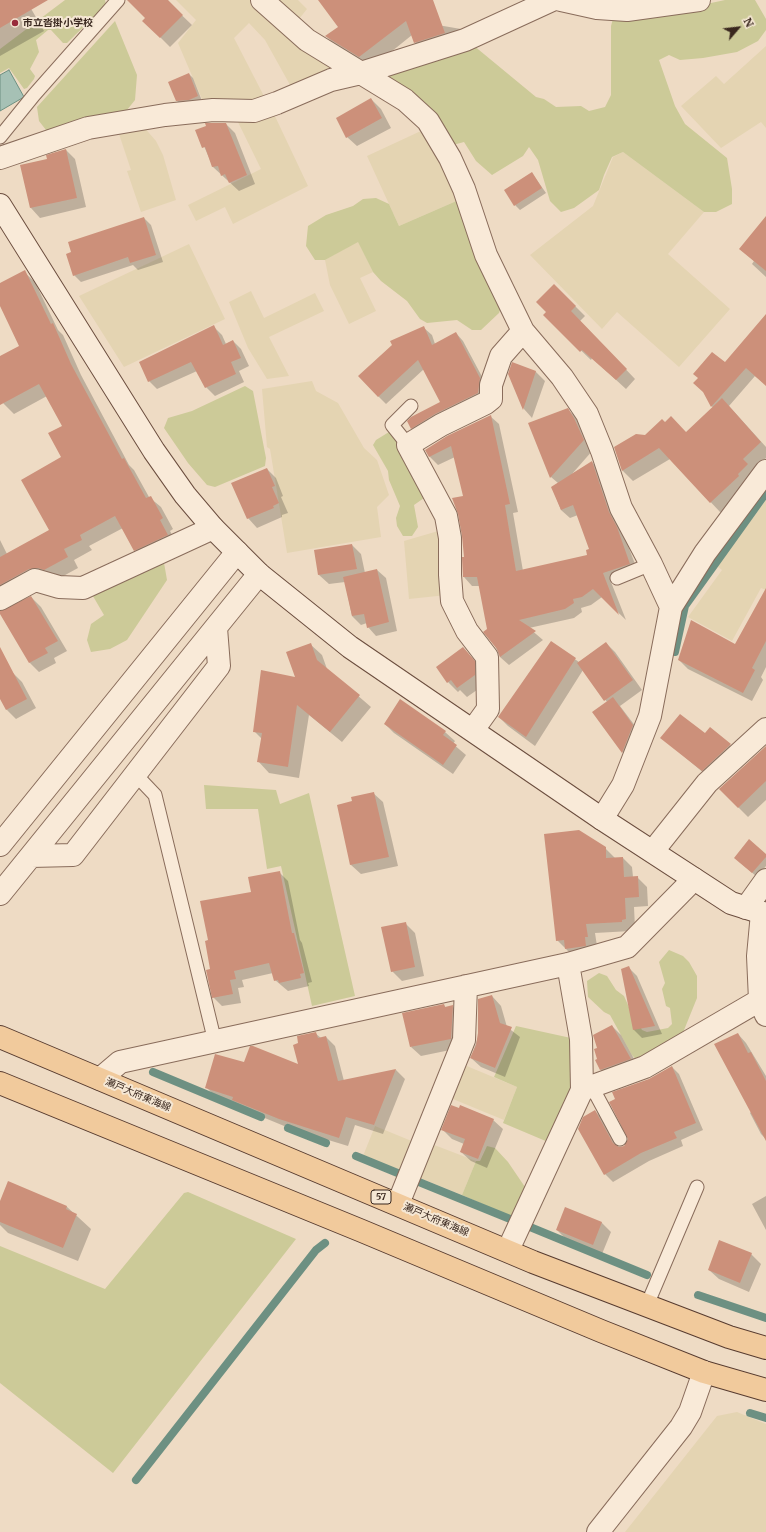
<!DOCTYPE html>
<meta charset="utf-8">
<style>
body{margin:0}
#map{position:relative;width:766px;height:1532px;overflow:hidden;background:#eedbc4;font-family:Merriweather,serif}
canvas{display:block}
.north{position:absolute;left:718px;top:8px;width:40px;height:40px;-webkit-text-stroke:3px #f5e7d4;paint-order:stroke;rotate:62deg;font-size:11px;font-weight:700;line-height:16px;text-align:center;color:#39271e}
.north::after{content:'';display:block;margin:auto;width:14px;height:18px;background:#39271e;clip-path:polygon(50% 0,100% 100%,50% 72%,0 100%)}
</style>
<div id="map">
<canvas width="766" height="1532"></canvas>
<div class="north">N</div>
</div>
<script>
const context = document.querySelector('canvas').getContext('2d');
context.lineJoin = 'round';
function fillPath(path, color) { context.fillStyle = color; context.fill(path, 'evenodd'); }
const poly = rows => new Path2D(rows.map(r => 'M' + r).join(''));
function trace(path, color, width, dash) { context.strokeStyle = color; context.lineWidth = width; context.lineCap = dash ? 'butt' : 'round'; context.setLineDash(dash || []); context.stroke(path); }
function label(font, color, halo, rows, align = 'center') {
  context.font = font + ' Merriweather,"Noto Sans JP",serif'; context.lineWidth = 4; context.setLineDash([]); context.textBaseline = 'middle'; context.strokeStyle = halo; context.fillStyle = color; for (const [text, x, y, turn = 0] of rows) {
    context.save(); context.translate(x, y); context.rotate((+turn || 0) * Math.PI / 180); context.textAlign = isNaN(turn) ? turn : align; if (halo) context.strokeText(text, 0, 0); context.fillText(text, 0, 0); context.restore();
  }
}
const farmland = poly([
 [176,0,258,0,338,67,294,92,265,40,249,23,234,38,267,102,205,106,178,43,196,20],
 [268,0,298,0,307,9,295,24],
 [766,46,766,128,761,122,721,148,681,106,716,76,724,84],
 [273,112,308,186,233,224,225,207,196,221,188,205,261,169,236,118],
 [143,126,156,141,163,155,176,200,141,212,127,171,131,170,118,131],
 [423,130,461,199,399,226,367,156],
 [623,152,704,212,668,254,730,309,679,367,617,312,602,329,530,255,593,206,613,157],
 [358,241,373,272,360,278,376,311,349,324,330,285,325,260],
 [189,244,225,319,124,367,79,296],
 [251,291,264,318,315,293,324,311,269,337,289,376,267,379,248,348,229,302],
 [312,381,316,391,338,403,364,448,377,460,389,495,377,507,381,537,287,553,270,449,267,447,262,389],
 [766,500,766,590,761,588,732,641,688,617,722,570,717,566],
 [445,529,447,595,409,599,404,541],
 [462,1064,517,1087,504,1120,448,1097],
 [375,1126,414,1142,402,1172,363,1156],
 [429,1143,476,1161,462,1195,415,1176],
 [737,1412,766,1424,766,1532,625,1532,717,1416]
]);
const green = poly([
 [65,0,105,0,106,5,67,43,63,43,51,30,48,30,36,40,39,52,30,69,35,76,34,79,27,88,24,89,9,68,0,73,0,49],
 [725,0,755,0,766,19,766,30,758,41,737,52,703,58,680,60,669,55,659,60,675,106,685,124,727,158,732,189,732,204,716,212,704,212,623,152,612,157,604,175,599,190,574,208,561,212,550,201,538,160,529,147,523,156,492,175,476,161,464,142,449,146,385,81,386,72,473,45,536,97,544,99,556,107,581,106,589,111,605,107,611,95,611,26,614,15,669,12],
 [115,21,137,75,135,100,123,115,53,132,46,130,39,121,37,107],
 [376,198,389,204,399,226,461,199,502,305,499,313,481,330,472,330,457,320,427,323,420,319,407,301,381,281,373,272,358,242,325,260,315,260,306,246,308,226,326,215,353,206,363,199],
 [245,386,253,391,266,458,265,466,215,487,207,485,188,463,164,428,168,418,192,411],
 [389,432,394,433,424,498,414,505,418,527,412,536,403,536,397,526,396,518,400,506,389,480,388,471,373,445,376,440],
 [163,557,167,580,127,640,110,649,91,652,87,640,91,624,104,615,90,591],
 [204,785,276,790,280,804,309,793,355,996,312,1006,281,866,267,869,258,809,206,809],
 [669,950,683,956,689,962,697,976,697,998,680,1040,638,1062,632,1055,610,1015,604,1012,588,997,587,981,599,973,607,976,616,990,624,996,632,1014,635,1016,642,1030,647,1032,668,1028,672,1024,670,1008,666,1006,662,989,665,983,659,962],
 [516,1026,571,1038,573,1074,571,1092,548,1142,503,1123,517,1087,494,1077],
 [487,1146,495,1148,508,1162,525,1187,512,1217,462,1195,476,1161,480,1161],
 [188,1192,296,1239,113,1473,0,1383,0,1246,105,1289,184,1193]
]);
const water = poly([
 [9,70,24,97,0,111,0,75,9,70]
]);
const shadow = poly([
 [0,0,26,0,44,31,0,56],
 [140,0,166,0,192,25,170,47,144,21,146,18],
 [335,0,428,0,426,23,461,29,471,39,426,53,415,42,412,35,371,68,337,47,327,37,339,27],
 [189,74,193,78,202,101,182,105,177,101],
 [371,99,381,109,391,128,357,146,347,137],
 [226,124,235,133,255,184,239,191,213,167,197,130],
 [66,150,75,159,86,207,40,218,31,208,22,166,48,160],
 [532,173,546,193,520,210,515,205],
 [766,217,766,277,752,264,754,261,740,249],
 [144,218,151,225,163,262,138,270,133,265,81,282,74,275],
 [24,272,35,282,58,330,63,335,81,375,129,465,134,470,149,497,161,507,173,529,170,531,178,546,146,561,135,550,123,528,89,546,92,550,74,560,78,568,56,580,0,604,0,540,7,554,50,530,63,458,63,426,47,396,14,414,3,403,0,396,0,357,21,346,0,305,0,284],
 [554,285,585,316,580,321,635,379,626,389,592,358,591,360,544,315,547,312],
 [766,318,766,385,755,376,729,406,766,447,766,458,753,470,758,475,721,513,670,459,633,481,623,471,615,448,645,436,687,433,713,408,705,394,725,364],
 [213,326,222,335,226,344,233,341,241,349,249,366,239,371,244,382,215,396,206,387,197,371,157,389,149,381],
 [424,328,432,335,435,344,456,333,463,341,487,386,486,400,419,436,412,428,441,402,424,369,386,404,378,396],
 [535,371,545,381,532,418,524,409,509,374],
 [567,409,577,418,593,450,572,474,592,462,600,471,638,572,611,582,626,620,602,597,591,605,581,608,582,612,574,618,529,628,543,640,509,665,500,657,488,630,480,586,472,586,464,577,466,558,464,497,455,457,438,465,430,457,426,450,490,416,499,424,518,512,513,513,523,571,589,556,590,549,578,515,570,518,561,510,552,487,558,483,551,477,530,424],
 [267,469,276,478,283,496,281,497,288,513,282,515,282,517,257,528,248,518],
 [352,545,361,554,365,573,377,570,386,578,397,631,376,636,368,627,367,623,361,625,352,616,345,582,329,584,319,575,315,551],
 [766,594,766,667,761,677,763,680,752,701,688,669,679,660,735,645],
 [31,597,41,607,67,651,54,658,56,663,39,672,30,663,0,613],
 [551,643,579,662,606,643,615,652,642,690,620,706,642,735,631,761,623,753,594,712,607,702,583,670,535,746,508,726,499,717],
 [310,644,322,655,327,669,371,707,342,742,309,715,299,778,269,773,258,761,262,739,254,731,297,678],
 [463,648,484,672,484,685,467,697,460,690,458,692,448,682,437,667],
 [13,673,22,682,36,708,16,719,7,710,0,697,0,680],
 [401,701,445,732,455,741,453,744,466,755,453,774,394,733,385,724],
 [710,728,739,753,711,779,662,738,705,735],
 [766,747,766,800,748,817,720,789],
 [373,793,383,802,398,866,361,874,351,865,338,805,353,802],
 [605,848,615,858,623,858,632,867,633,877,637,877,647,887,648,906,634,907,635,928,631,931,595,933,597,946,575,958,557,940],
 [766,855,766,866,757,877,740,862],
 [279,872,288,881,300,940,302,943,312,982,308,983,309,986,288,991,275,980,273,973,242,980,244,987,238,988,241,1003,222,1006,213,997,209,941,252,893],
 [405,923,415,933,424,976,402,981,392,971],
 [629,968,637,976,662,1034,642,1038,634,1030],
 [492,996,501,1006,507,1027,520,1037,505,1077,481,1067,471,1058],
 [444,1005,446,1008,452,1006,462,1016,460,1048,421,1056,411,1047],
 [612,1026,621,1035,639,1068,610,1079,601,1070,598,1048],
 [315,1033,321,1038,326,1037,335,1046,344,1081,396,1070,405,1079,383,1134,355,1125,348,1146,289,1128,243,1109,238,1104,216,1097,207,1088,244,1063,299,1066,299,1044],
 [738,1034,746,1043,766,1076,766,1139,761,1134,750,1113,751,1112],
 [672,1067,679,1074,703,1130,681,1140,683,1146,649,1161,613,1182,605,1174,595,1111,603,1119,618,1147,625,1147,628,1143,650,1080],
 [493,1120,503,1129,487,1168,471,1161,461,1152,464,1144,452,1139,443,1130],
 [766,1196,766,1230,752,1204],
 [0,1203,66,1206,91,1229,78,1261,8,1233,0,1225],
 [601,1222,611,1232,602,1254,567,1240,557,1230],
 [751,1254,761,1264,749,1292,719,1279,709,1270]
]);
const stream = poly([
 [675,652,685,606,766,493],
 [153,1072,261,1117],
 [288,1128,326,1143],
 [356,1156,400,1174],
 [414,1180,510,1219],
 [530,1227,647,1275],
 [698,1295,766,1318],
 [750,1413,766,1418],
 [136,1480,316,1250,325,1243]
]);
const building = poly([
 [0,0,48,0,0,28],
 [127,0,168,0,183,15,160,38,142,21,145,18],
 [318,0,433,0,445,33,414,43,406,21,359,57,325,36,338,27],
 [189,73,198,96,189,100,176,101,168,82],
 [371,98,382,118,346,138,336,118],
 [205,123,226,123,247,175,229,183,225,174,221,176,218,166,212,167,205,147,202,148,195,130,206,126],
 [66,149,77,198,30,208,20,165,47,159,46,155],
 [532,172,542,188,514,206,504,190],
 [766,216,766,271,739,249],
 [144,217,156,255,130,263,128,257,73,276,66,254,71,252,68,242],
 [25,270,51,324,53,323,71,364,122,459,124,458,146,498,151,496,163,518,160,520,168,535,134,551,115,516,80,535,82,540,64,549,68,557,44,570,38,568,29,569,0,585,0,557,49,530,21,480,61,457,48,433,62,426,39,384,0,405,0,356,19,346,0,306,0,283],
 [554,284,576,306,571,311,627,369,616,380,582,350,580,352,543,315,546,312,536,302],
 [766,314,766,386,746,368,711,407,703,392,693,383,698,378,693,374,712,352,725,362],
 [214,325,223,345,233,340,241,358,231,362,236,374,205,388,191,362,148,382,139,362],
 [424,326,432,345,456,332,480,378,478,393,435,414,411,429,407,421,411,417,440,402,418,360,378,397,358,376,392,345,390,341],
 [512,362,536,371,523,410,508,374],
 [722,398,761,442,743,459,748,464,738,474,739,476,710,503,659,448,622,471,614,447,636,434,645,435,662,419,665,422,671,416,686,432],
 [568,408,574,418,584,440,550,478,528,423],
 [491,415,510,504,505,505,516,571,587,555,586,550,589,549,573,505,561,510,551,487,592,461,609,512,617,527,630,564,603,573,619,615,593,589,582,597,573,599,574,603,565,609,519,620,536,631,500,657,497,649,483,632,487,629,477,577,463,577,462,557,464,557,462,536,458,514,452,498,463,496,451,446,429,457,425,450,447,436],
 [267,468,275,486,272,487,279,503,273,506,274,508,247,519,231,483],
 [352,544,357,569,318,575,314,550],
 [377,569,389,622,367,628,364,614,352,616,343,577],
 [766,588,766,641,752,668,755,670,743,693,678,660,691,620,735,644],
 [31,596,58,641,45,648,48,653,29,663,0,614,0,611],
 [551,641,576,658,526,737,498,717],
 [606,642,633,680,604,701,577,663],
 [311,643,317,660,360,695,330,732,297,705,288,767,257,762,262,733,253,732,261,670,295,677,286,652],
 [0,647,27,699,6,710,0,699],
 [463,647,475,661,475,675,457,688,451,680,447,683,436,667],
 [613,697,633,725,622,753,592,712],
 [400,699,446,731,443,735,457,745,443,765,384,724],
 [680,714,705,733,710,727,731,744,702,771,660,738],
 [766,746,766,781,738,808,719,789],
 [374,792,389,857,350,865,337,805,352,801,351,797],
 [579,830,606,847,606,858,623,857,624,877,638,876,639,897,625,898,626,919,622,920,622,922,586,924,588,937,585,937,586,946,565,949,564,940,556,941,544,834],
 [749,839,766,854,766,857,752,873,734,858],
 [280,871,292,933,294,933,304,973,300,974,301,978,279,983,278,980,274,981,269,963,234,971,236,979,230,980,233,994,212,998,206,970,210,969,205,941,208,940,200,901,251,892,248,877],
 [406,922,415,967,391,972,381,927],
 [629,966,655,1026,633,1030,621,969],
 [492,995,500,1023,512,1027,495,1068,470,1058,476,1045,478,1033,478,999],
 [444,1004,445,1007,453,1005,451,1039,410,1047,402,1013],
 [612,1025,631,1059,600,1070,595,1060,597,1059,594,1049,597,1048,593,1035],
 [316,1032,318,1038,326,1036,338,1081,396,1069,374,1125,346,1117,339,1138,279,1119,232,1100,233,1097,205,1088,215,1054,244,1062,250,1046,253,1046,298,1064,293,1045,298,1043,297,1036],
 [738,1033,748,1053,751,1052,766,1081,766,1141,714,1044],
 [672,1066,696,1123,674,1132,677,1138,641,1153,604,1175,578,1129,583,1117,595,1110,613,1143,619,1147,624,1146,628,1139,609,1102,615,1099,612,1092,649,1079],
 [451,1105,459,1108,460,1105,494,1119,478,1159,460,1152,465,1139,441,1130],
 [8,1181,67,1206,66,1209,77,1214,63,1248,0,1222,0,1201],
 [565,1207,602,1222,593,1245,556,1230],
 [719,1240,752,1253,740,1283,708,1270]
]);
const lane = poly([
 [0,137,34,95,118,0],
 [408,445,392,425,411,406],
 [617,578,651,564],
 [135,774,155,795,215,1042],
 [592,1087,620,1139],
 [647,1305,697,1187]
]);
const street = poly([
 [262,0,307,40,405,100,428,121,450,158,464,189,486,255,523,331,562,377,587,414,602,451,621,508,651,564,671,607],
 [561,0,597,8,627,10,699,0],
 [0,158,88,128,165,115,213,110,254,111,277,103,331,80,361,73,465,40,552,0],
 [0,599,35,580,59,587,83,588,213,528],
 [473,730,488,709,487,657,467,631,452,601,450,575,450,538,446,516,408,445,441,425,486,403,491,399,491,385,501,356,523,331],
 [602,819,623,785,650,716,671,607,705,553,766,471],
 [0,845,237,552],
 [653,851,707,783,766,729],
 [31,856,73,855,219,666,216,628],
 [0,894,259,574],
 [746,908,766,880],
 [762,913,758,956,760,1000,766,1015],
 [100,1079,120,1062,568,964,627,947,694,879],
 [582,1090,645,1067,760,1000],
 [398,1204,464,1040,466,986],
 [508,1250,582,1090,581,1039,568,964],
 [598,1532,681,1427,690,1412,704,1372]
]);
const secondary = poly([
 [0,205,154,451,185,495,213,528,259,574,350,647,602,819,731,903,766,914]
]);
const primary = poly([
 [0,1037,533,1262,729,1337,766,1348],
 [0,1083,362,1231,601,1331,704,1372,766,1390]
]);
const markers = [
 [15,23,4,"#982b3c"]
];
const shields = [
 [381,1197,20]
];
const shieldNames = [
 ["57",381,1197]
];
const poiNames = [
 ["市立沓掛小学校",23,23]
];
const streetNames = [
 ["瀬戸大府東海線",138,1095,23],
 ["瀬戸大府東海線",436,1220,23]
];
fillPath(farmland, '#e4d4b2');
fillPath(green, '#ccca98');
fillPath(water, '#a6c1b5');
trace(water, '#6d9082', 1);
fillPath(shadow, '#0003');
trace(stream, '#6d9082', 8);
fillPath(building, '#cc907a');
trace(lane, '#896c5b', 15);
trace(street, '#896c5b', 24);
trace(secondary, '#6b4d3e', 24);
trace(primary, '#573b2f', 24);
trace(lane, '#f9ead8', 13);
trace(street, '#f9ead8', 22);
trace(secondary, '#f9ead8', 22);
trace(primary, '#f1ca9c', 22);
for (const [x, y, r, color] of markers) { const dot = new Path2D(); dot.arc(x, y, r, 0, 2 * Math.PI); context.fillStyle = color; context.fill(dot); trace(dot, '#f5e7d4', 1.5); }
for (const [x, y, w] of shields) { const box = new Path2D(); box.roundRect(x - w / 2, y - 7, w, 14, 3); context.fillStyle = '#f5e7d4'; context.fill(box); trace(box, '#39271e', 1); }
label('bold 9px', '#39271e', null, shieldNames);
label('bold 10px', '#39271e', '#f5e7d4', poiNames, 'left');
label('10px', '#39271e', '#f5e7d4', streetNames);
</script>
